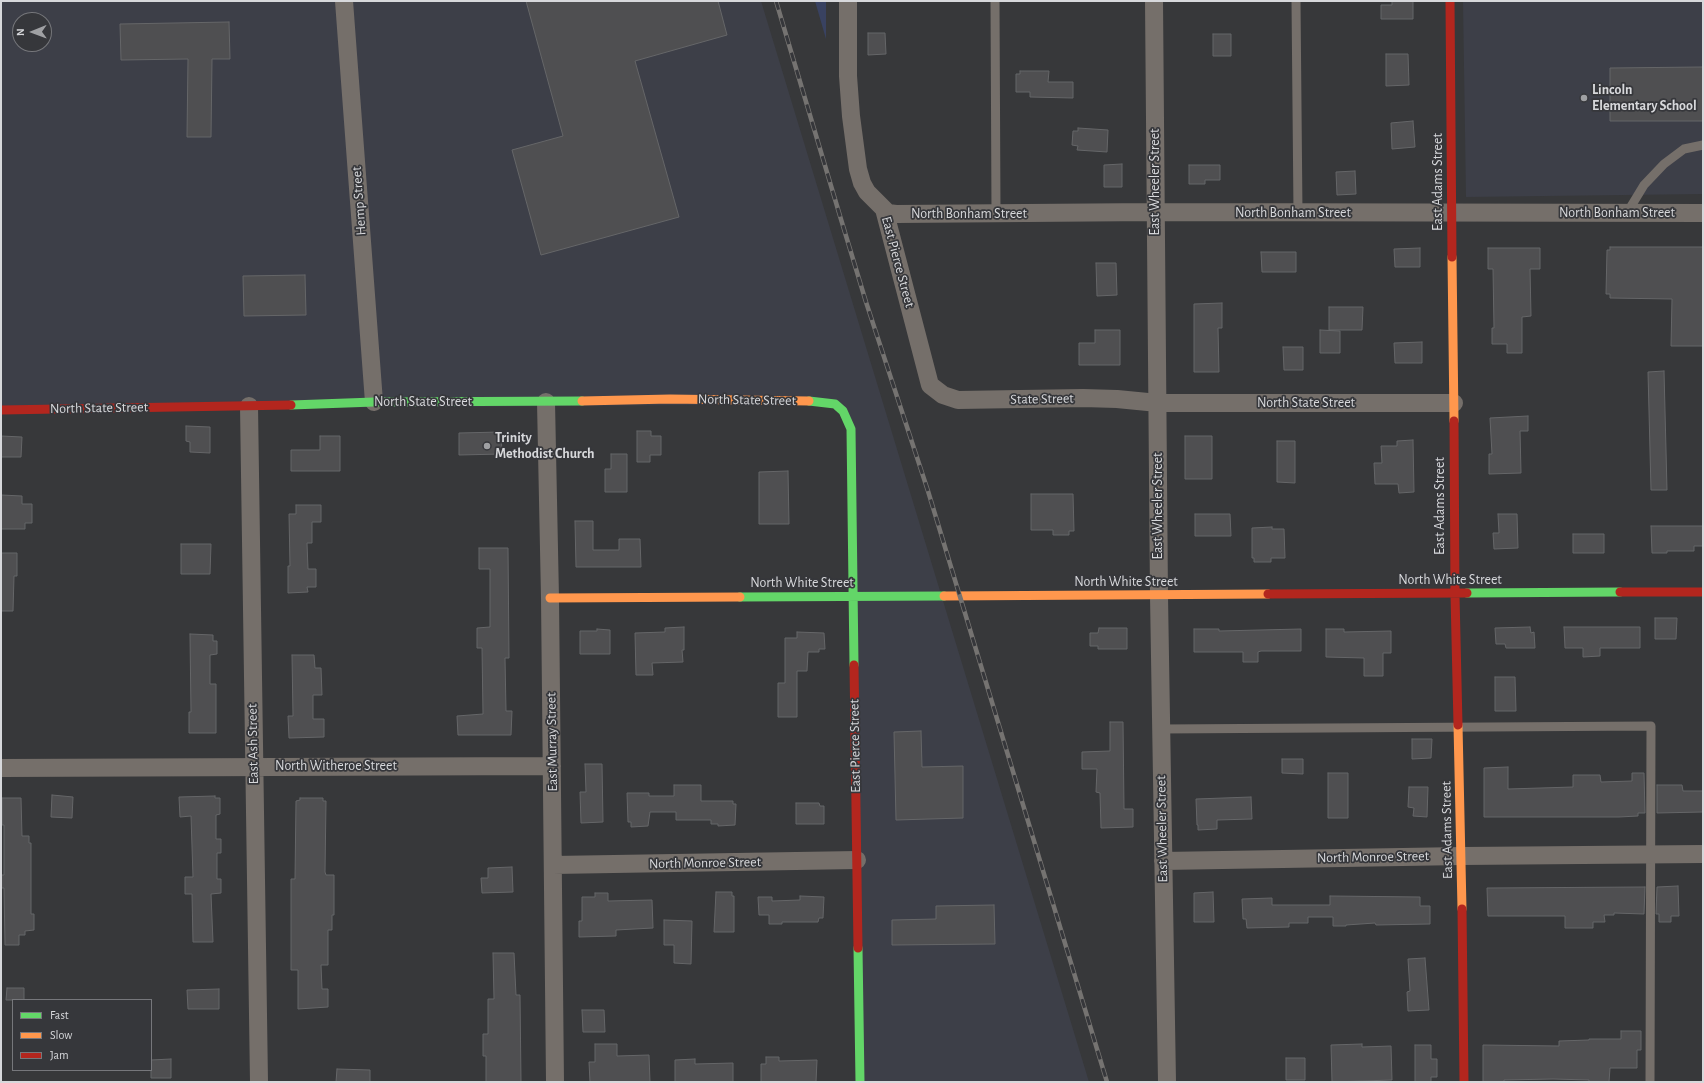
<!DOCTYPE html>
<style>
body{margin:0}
#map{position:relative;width:1704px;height:1083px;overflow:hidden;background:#37383a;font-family:"Alegreya Sans",sans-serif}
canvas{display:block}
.frame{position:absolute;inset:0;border:2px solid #d7d8db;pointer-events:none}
.legend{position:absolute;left:12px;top:999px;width:140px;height:72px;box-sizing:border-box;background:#36373b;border:1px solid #76777b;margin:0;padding:5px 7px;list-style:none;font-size:12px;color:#d7d8db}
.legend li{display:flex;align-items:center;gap:8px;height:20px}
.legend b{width:20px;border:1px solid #76777b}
.north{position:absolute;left:12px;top:12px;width:40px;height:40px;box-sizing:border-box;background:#36373b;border:1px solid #76777b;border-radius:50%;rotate:269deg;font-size:11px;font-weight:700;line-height:16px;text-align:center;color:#d7d8db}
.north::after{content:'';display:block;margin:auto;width:14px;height:18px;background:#9fa0a3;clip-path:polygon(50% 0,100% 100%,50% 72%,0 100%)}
</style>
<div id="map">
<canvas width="1704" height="1083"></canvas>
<div class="frame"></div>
<ul class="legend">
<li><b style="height:5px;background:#63d668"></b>Fast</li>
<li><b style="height:5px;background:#ff974d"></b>Slow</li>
<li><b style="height:5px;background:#b3261e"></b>Jam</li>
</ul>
<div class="north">N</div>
</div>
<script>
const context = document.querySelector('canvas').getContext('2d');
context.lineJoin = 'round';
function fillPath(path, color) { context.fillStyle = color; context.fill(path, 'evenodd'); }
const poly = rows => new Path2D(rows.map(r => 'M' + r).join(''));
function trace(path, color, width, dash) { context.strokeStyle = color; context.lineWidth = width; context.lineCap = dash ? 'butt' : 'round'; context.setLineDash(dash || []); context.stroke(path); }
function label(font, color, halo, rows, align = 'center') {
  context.font = font + ' "Alegreya Sans",sans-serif'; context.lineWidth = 3.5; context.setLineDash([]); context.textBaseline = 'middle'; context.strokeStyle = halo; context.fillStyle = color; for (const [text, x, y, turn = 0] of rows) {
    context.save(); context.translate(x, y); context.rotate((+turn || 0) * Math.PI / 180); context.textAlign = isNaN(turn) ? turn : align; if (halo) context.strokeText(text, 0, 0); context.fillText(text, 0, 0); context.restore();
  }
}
const built = poly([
 [1,1,761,1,1089,1082,860,1082,851,429,835,404,1,410],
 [20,20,44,20,44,44,20,44],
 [1463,1,1703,1,1703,194,1466,197]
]);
const green = poly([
 [815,1,826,1,826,39]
]);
const building = poly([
 [526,1,718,1,727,35,635,61,679,217,541,255,512,150,563,136,526,1],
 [1392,1,1413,1,1413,19,1381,19,1381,5,1392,5,1392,1],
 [229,22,230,59,212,59,211,137,187,137,188,59,121,60,120,24,229,22],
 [868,33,885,33,886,54,868,55,868,33],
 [1213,34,1231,34,1231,56,1213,56,1213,34],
 [1386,54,1408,54,1409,85,1386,86,1386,54],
 [1703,67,1703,121,1610,121,1610,68,1703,67],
 [1020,71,1049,71,1048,82,1073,82,1073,98,1030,97,1030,92,1016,92,1016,74,1020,74,1020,71],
 [1413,121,1415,147,1392,149,1391,123,1413,121],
 [1078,128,1108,130,1107,152,1077,150,1078,146,1072,145,1073,131,1078,131,1078,128],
 [1122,164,1122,187,1104,187,1104,165,1122,164],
 [1189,165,1220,165,1220,180,1205,180,1205,184,1189,184,1189,165],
 [1355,171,1356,194,1337,195,1336,172,1355,171],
 [1610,247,1703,247,1703,346,1671,346,1672,299,1610,298,1610,294,1606,294,1607,250,1610,250,1610,247],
 [1420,248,1420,267,1395,267,1394,249,1420,248],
 [1488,248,1540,248,1540,269,1530,269,1531,316,1522,317,1522,353,1507,353,1507,344,1492,344,1492,328,1494,328,1493,269,1488,269,1488,248],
 [1261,252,1296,252,1296,272,1262,272,1261,252],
 [1096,263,1116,263,1117,295,1097,296,1096,263],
 [305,275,306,315,244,316,243,276,305,275],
 [1222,303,1222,328,1218,328,1219,372,1194,372,1194,304,1222,303],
 [1329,307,1363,307,1362,330,1329,330,1329,307],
 [1095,330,1120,330,1120,365,1079,365,1079,343,1095,343,1095,330],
 [1320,330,1340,331,1340,353,1320,353,1320,330],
 [1422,342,1422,363,1395,363,1394,343,1422,342],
 [1283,347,1303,347,1303,370,1284,370,1283,347],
 [1664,371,1667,490,1651,490,1648,372,1664,371],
 [1528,416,1528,431,1520,431,1521,473,1489,474,1489,454,1492,454,1490,418,1528,416],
 [186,426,210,427,210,453,190,452,190,442,186,441,186,426],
 [637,431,651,431,651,436,661,436,661,455,650,455,650,462,637,462,637,431],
 [501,432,502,454,459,455,459,433,501,432],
 [1,436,22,437,21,457,1,457,1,436],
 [320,436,340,436,340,471,291,471,291,450,320,450,320,436],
 [1185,436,1212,436,1212,479,1185,479,1185,436],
 [1413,440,1414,492,1399,493,1398,484,1375,484,1374,463,1382,463,1381,446,1397,446,1397,441,1413,440],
 [1277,441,1295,441,1295,483,1277,482,1277,441],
 [611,454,627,454,627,492,605,492,605,469,611,469,611,454],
 [788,471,789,524,759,524,759,472,788,471],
 [1031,494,1073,494,1074,531,1069,531,1069,535,1053,535,1053,530,1031,530,1031,494],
 [1,495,22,496,22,504,32,504,32,523,25,523,25,529,1,529,1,495],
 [296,505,321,505,321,522,312,522,312,543,307,543,308,569,316,569,316,587,307,587,308,592,288,593,288,566,290,566,289,514,296,514,296,505],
 [1195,514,1230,514,1231,536,1195,536,1195,514],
 [1498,514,1517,514,1518,548,1494,549,1493,533,1499,533,1498,514],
 [575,521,593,521,593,550,619,550,619,539,640,539,641,567,576,567,575,521],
 [1651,526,1703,526,1703,546,1694,546,1694,551,1667,551,1667,553,1652,553,1651,526],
 [1272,527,1272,529,1284,529,1285,558,1271,558,1271,562,1254,562,1254,558,1252,558,1252,528,1272,527],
 [1573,534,1604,534,1604,553,1573,553,1573,534],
 [181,544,211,544,210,574,181,574,181,544],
 [479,548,508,548,509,658,505,658,506,711,512,711,511,735,458,735,457,716,483,714,482,648,477,648,477,628,490,627,490,569,479,569,479,548],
 [1,553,17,553,17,576,14,576,13,611,1,611,1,553],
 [1655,618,1677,618,1676,639,1655,639,1655,618],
 [684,627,684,650,682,650,683,662,652,663,653,675,636,675,635,633,665,632,665,628,684,627],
 [1530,627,1531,633,1534,632,1535,648,1506,648,1505,644,1496,644,1495,628,1530,627],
 [1564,627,1640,627,1640,648,1600,648,1600,656,1583,657,1583,648,1565,648,1564,627],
 [1099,628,1127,628,1127,649,1098,649,1098,646,1090,646,1090,633,1098,633,1099,628],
 [597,629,610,630,610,654,580,654,580,631,597,631,597,629],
 [1194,629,1219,629,1219,631,1301,629,1301,651,1261,651,1258,652,1258,662,1243,662,1243,652,1194,652,1194,629],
 [1326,629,1344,629,1344,632,1391,631,1391,653,1383,653,1383,676,1364,676,1364,658,1326,657,1326,629],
 [797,632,824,633,825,649,819,649,819,652,808,652,807,671,797,671,797,717,778,717,778,683,785,683,785,638,797,638,797,632],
 [190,634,213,635,213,641,217,641,217,654,210,655,210,684,216,684,216,733,189,733,189,712,191,712,190,634],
 [292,655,314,655,315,668,321,668,322,695,313,695,313,719,324,719,324,737,289,738,288,716,293,716,292,655],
 [1495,677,1515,677,1516,711,1495,711,1495,677],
 [1110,722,1123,722,1124,809,1133,809,1133,827,1101,828,1100,793,1096,792,1097,769,1082,769,1082,752,1110,751,1110,722],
 [921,731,922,767,963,766,963,818,896,820,894,732,921,731],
 [1412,739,1432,739,1431,758,1412,759,1412,739],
 [1282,759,1303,759,1303,774,1282,773,1282,759],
 [585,764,602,764,603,822,581,823,580,792,586,792,585,764],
 [1508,767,1508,789,1573,787,1573,775,1600,775,1601,782,1632,781,1632,773,1644,773,1645,813,1638,813,1638,816,1619,817,1484,817,1484,768,1508,767],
 [1328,773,1348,773,1348,818,1328,818,1328,773],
 [674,785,701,785,701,801,733,801,733,804,736,804,735,825,718,826,718,824,711,824,711,820,676,820,676,812,650,812,648,826,631,827,631,822,628,822,627,793,649,793,649,796,674,796,674,785],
 [1657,785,1682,785,1683,791,1703,791,1703,812,1657,813,1657,785],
 [1409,787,1428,787,1427,817,1413,816,1414,808,1408,807,1409,787],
 [52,795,73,797,72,818,51,817,52,795],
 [215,796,215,798,220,798,220,814,216,815,216,839,221,839,221,853,217,853,217,879,221,879,221,893,211,894,213,942,193,942,192,894,185,894,185,877,193,877,191,816,180,817,179,797,215,796],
 [1251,797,1252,819,1217,820,1217,829,1198,830,1198,825,1197,825,1196,799,1251,797],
 [2,798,21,798,22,836,29,836,29,843,31,843,31,914,34,914,34,930,25,931,25,935,19,935,19,945,5,945,4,888,1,888,1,875,4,875,4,825,2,825,2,798],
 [300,798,323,798,323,801,326,801,325,872,326,875,334,875,334,915,332,915,332,930,328,930,328,965,321,965,322,989,328,989,328,1007,298,1009,298,970,291,970,291,879,295,879,296,801,300,800,300,798],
 [796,803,819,803,820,806,824,806,824,824,796,824,796,803],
 [512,867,513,892,482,893,481,878,488,878,488,868,512,867],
 [1678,886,1679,916,1671,916,1671,922,1659,922,1659,914,1656,914,1657,887,1678,886],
 [1645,887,1644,914,1614,913,1614,915,1604,915,1605,922,1593,922,1593,928,1565,928,1565,916,1488,916,1487,888,1645,887],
 [716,892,732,892,732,896,734,896,734,932,714,932,716,892],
 [1213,892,1214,922,1194,922,1194,893,1213,892],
 [595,893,608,893,608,901,652,900,653,928,616,930,616,936,579,937,579,921,582,921,582,897,595,897,595,893],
 [800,896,824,897,823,918,819,918,818,922,782,922,782,924,769,924,769,915,759,915,758,897,772,897,772,901,800,900,800,896],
 [1330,896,1420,897,1420,906,1430,906,1430,924,1376,925,1375,923,1346,925,1346,926,1333,926,1333,917,1308,917,1308,923,1289,923,1289,927,1247,928,1246,919,1243,919,1242,899,1272,898,1272,905,1330,905,1330,896],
 [994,905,995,944,892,945,892,920,936,919,936,906,994,905],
 [664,920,692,921,691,964,674,963,674,945,664,945,664,920],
 [493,953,514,953,516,995,520,995,521,1082,486,1082,486,1056,483,1056,483,1034,488,1034,488,999,494,999,493,953],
 [1425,958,1429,1010,1408,1011,1407,992,1410,991,1408,959,1425,958],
 [7,988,24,988,24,1000,6,1000,7,988],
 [219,989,219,1009,188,1009,187,990,219,989],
 [582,1010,604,1010,605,1032,583,1032,582,1010],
 [1621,1031,1641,1031,1641,1050,1637,1050,1637,1068,1610,1068,1609,1082,1589,1082,1589,1080,1553,1079,1504,1080,1504,1082,1483,1082,1483,1045,1559,1046,1559,1041,1589,1040,1589,1039,1621,1039,1621,1031],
 [595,1044,617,1044,617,1056,649,1055,650,1082,590,1082,589,1062,595,1062,595,1044],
 [1362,1044,1362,1047,1391,1046,1392,1080,1332,1082,1331,1045,1362,1044],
 [1415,1045,1431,1045,1431,1059,1437,1059,1437,1077,1431,1077,1431,1082,1415,1082,1415,1045],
 [766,1057,779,1057,779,1061,817,1060,816,1082,761,1082,761,1064,766,1064,766,1057],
 [1286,1058,1305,1058,1305,1080,1286,1080,1286,1058],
 [171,1059,171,1078,151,1078,151,1060,171,1059],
 [695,1059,695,1064,733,1063,733,1082,675,1082,675,1060,695,1059],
 [337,1069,370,1070,370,1082,336,1082,337,1069]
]);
const lane = poly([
 [995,1,996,213],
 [1296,1,1298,213],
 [1627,213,1644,185,1664,164,1684,149,1703,145],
 [1161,729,1651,726,1650,1082]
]);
const street = poly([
 [344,1,374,402],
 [848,1,848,76,851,116,858,169,862,183,867,192,884,209,930,385,943,395,958,400,1083,398,1117,399,1158,403,1454,403],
 [1154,1,1159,596,1167,1082],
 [884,209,888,213,896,214,1155,212,1703,213],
 [546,402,550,598,555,1082],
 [249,406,259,1082],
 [1,768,552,766],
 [1163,861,1462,856,1703,854],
 [553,865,857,860]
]);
const fast = poly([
 [809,401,835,404,843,411,851,429,854,665],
 [291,405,374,402,582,401],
 [1467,593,1620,592],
 [740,597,944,596],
 [858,948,860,1082]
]);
const slow = poly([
 [1452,257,1454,421],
 [582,401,670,399,809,401],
 [944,596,1268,594],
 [550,598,740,597],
 [1458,725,1462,909]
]);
const jam = poly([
 [1450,1,1452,257],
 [1,410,291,405],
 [1454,421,1455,595,1458,725],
 [1620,592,1703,592],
 [1268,594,1467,593],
 [854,665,858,948],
 [1462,909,1464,1082]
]);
const rail = poly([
 [776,1,840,216,866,302,928,491,1107,1082]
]);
const markers = [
 [1584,98,4,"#9fa0a3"],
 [487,446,4,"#9fa0a3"]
];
const poiNames = [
 ["Lincoln",1592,90],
 ["Elementary School",1592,106],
 ["Trinity",495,438],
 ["Methodist Church",495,454]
];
const streetNames = [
 ["East Wheeler Street",1155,182,-90],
 ["East Adams Street",1438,182,-90],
 ["Hemp Street",359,201,-94],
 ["North Bonham Street",1293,213],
 ["North Bonham Street",1617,213],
 ["North Bonham Street",969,214],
 ["East Pierce Street",898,262,75],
 ["State Street",1042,399,-1],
 ["North State Street",747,400,1],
 ["North State Street",423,402],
 ["North State Street",1306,403],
 ["North State Street",99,408,-1],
 ["East Wheeler Street",1158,506,-90],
 ["East Adams Street",1440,506,-90],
 ["North White Street",1450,580],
 ["North White Street",1126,582],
 ["North White Street",802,583],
 ["East Murray Street",552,742,-91],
 ["East Ash Street",253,744,-91],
 ["East Pierce Street",855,746,-91],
 ["North Witheroe Street",336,766],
 ["East Wheeler Street",1162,829,-91],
 ["East Adams Street",1447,830,-91],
 ["North Monroe Street",1373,857,-1],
 ["North Monroe Street",705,863,-1]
];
fillPath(built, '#3d3f48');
fillPath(green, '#394261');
fillPath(building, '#4f4f51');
trace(building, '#656668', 1);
trace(lane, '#756f6a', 9);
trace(street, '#756f6a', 18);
trace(fast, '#63d668', 9);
trace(slow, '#ff974d', 9);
trace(jam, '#b3261e', 9);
trace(rail, '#757371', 4.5);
trace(rail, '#36373b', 3, [9]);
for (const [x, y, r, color] of markers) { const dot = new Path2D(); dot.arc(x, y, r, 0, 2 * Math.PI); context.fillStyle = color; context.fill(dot); trace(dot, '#36373b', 1.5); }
label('bold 14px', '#d7d8db', '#36373b', poiNames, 'left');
label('14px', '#d7d8db', '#36373b', streetNames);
</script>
